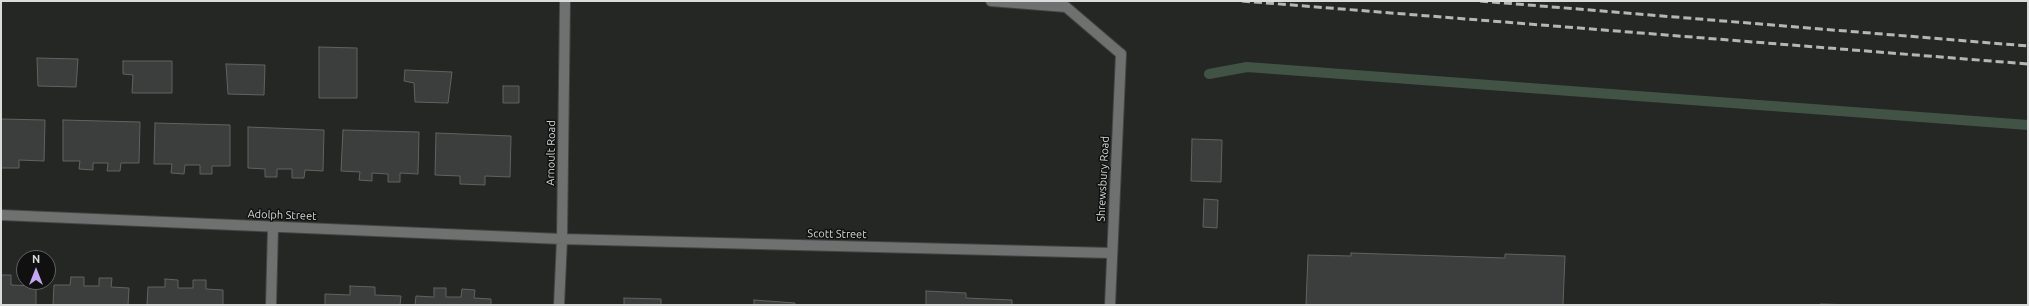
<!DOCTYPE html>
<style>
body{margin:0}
#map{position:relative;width:2029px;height:306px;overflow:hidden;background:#252725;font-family:Ubuntu,sans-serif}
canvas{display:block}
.frame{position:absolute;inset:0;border:2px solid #dadcdb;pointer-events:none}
.north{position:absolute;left:16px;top:250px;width:40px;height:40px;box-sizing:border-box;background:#0f100f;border:1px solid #606261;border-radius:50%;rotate:0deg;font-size:11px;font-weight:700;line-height:16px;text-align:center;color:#dadcdb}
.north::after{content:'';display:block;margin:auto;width:14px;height:18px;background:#c3a7f2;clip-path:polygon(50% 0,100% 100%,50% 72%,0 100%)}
</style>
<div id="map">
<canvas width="2029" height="306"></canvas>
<div class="frame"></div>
<div class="north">N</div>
</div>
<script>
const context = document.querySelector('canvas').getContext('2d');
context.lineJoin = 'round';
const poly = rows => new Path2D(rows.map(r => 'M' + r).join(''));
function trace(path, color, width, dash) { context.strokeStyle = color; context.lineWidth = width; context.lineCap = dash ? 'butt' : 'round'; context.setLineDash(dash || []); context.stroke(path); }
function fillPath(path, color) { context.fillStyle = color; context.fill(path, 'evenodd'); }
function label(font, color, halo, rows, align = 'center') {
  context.font = font + ' Ubuntu,sans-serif'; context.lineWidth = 3; context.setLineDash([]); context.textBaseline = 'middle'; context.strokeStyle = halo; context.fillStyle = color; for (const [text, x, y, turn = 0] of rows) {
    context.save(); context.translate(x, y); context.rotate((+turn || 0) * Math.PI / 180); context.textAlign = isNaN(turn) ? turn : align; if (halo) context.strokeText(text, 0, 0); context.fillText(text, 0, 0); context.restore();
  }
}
const stream = poly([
 [1209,74,1247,67,2028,125]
]);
const building = poly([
 [319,47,357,48,357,98,319,98,319,47],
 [37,58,78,59,76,87,38,86,37,58],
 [123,61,172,61,172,93,132,93,133,75,123,74,123,61],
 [226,64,265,65,264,95,228,94,226,64],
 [405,70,452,72,448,103,415,102,414,83,404,81,405,70],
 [503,86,519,86,519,103,503,103,503,86],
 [1,119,45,120,44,161,19,160,19,168,1,168,1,119],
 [63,120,140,122,139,163,121,163,120,171,107,171,108,163,93,163,93,170,79,169,80,161,63,161,63,120],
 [155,123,230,125,230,166,212,166,212,174,200,174,200,165,185,165,184,174,171,173,172,164,154,164,155,123],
 [248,127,324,130,323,171,305,170,304,178,292,178,292,169,277,169,277,177,265,177,265,169,248,168,248,127],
 [343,130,419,132,418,174,400,173,400,182,388,182,388,174,372,173,372,181,359,180,360,172,341,171,343,130],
 [436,133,511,136,510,177,485,176,485,185,460,184,460,176,435,175,436,133],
 [1192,139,1222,140,1221,182,1191,181,1192,139],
 [1204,199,1218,200,1217,228,1203,227,1204,199],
 [1351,253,1505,258,1505,254,1565,256,1563,305,1306,305,1308,255,1351,256,1351,253],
 [1,275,11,275,11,285,36,286,36,305,1,305,1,275],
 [71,277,84,277,84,286,99,286,99,278,112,278,111,287,129,288,128,305,53,305,54,285,70,285,71,277],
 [165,279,178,280,178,288,193,288,193,280,206,280,206,289,223,290,223,305,147,305,148,287,165,287,165,279],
 [350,286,375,287,375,295,401,296,400,305,325,305,325,294,350,295,350,286],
 [434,288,446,288,446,297,461,297,462,289,475,290,474,298,491,299,491,305,415,305,416,296,434,297,434,288],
 [926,291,966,293,966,298,1012,300,1012,305,926,305,926,291],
 [624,298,661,299,661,305,624,305,624,298],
 [754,300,795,303,795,305,754,305,754,300],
 [1821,304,1857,305,1821,305,1821,304]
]);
const service = poly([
 [991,1,1066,7,1121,54]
]);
const minor = poly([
 [1,215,562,239,1111,253],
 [271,305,273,227],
 [559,305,562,239,565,1]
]);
const tertiary = poly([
 [1110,305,1121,54]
]);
const rail = poly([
 [1242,1,2028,64],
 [1480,1,2028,46]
]);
const streetNames = [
 ["Arnoult Road",551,153,-89],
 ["Shrewsbury Road",1103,179,-87],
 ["Adolph Street",282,215,2],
 ["Scott Street",837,234,1]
];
trace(stream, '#415345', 10);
fillPath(building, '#3b3e3c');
trace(building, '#606360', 1);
trace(service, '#434543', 12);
trace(minor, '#434543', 12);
trace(tertiary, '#434543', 12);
trace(service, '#6e716f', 10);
trace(minor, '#6e716f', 10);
trace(tertiary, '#6e716f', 10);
trace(rail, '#b5b7b5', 3, [8, 4]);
label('11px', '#dadcdb', '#0f100f', streetNames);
</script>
